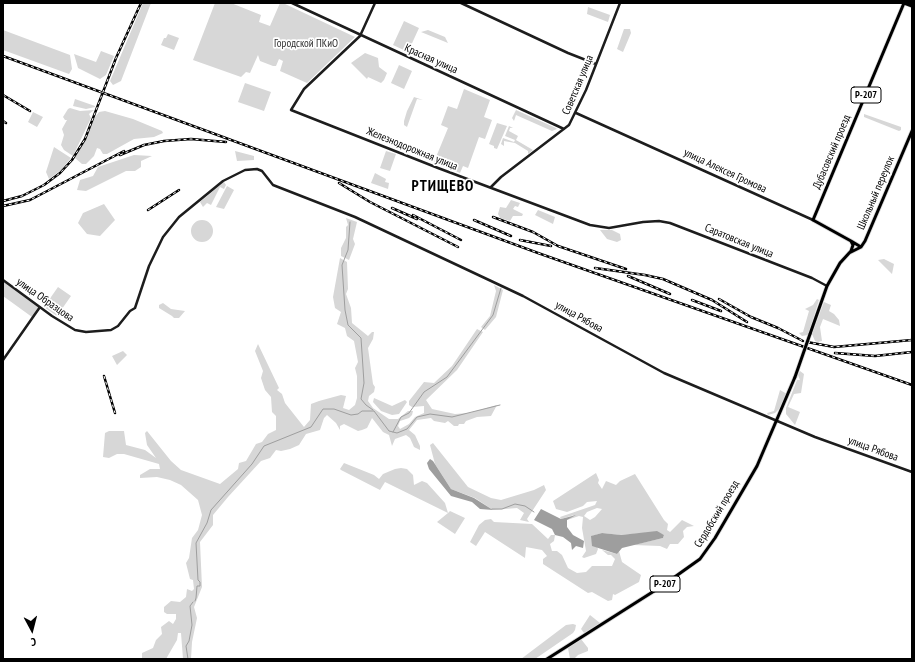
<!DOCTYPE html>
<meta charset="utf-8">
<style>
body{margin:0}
#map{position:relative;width:915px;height:662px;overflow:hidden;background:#fff;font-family:"PT Sans Narrow",sans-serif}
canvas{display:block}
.frame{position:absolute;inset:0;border:4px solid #000;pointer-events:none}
.north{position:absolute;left:12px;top:610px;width:40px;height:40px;-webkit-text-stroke:3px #fff;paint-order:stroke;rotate:173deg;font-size:11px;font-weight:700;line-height:16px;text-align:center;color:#000}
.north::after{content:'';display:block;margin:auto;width:14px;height:18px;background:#000;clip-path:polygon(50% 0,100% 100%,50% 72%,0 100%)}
</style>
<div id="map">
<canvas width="915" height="662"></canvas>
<div class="frame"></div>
<div class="north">С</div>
</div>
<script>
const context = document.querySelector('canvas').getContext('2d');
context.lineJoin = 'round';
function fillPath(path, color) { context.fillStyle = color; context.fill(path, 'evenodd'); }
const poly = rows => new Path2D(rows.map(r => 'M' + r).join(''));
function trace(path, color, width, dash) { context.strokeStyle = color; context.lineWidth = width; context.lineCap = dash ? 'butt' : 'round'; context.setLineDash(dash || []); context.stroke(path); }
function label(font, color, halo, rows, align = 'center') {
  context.font = font + ' "PT Sans Narrow",sans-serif'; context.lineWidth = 3.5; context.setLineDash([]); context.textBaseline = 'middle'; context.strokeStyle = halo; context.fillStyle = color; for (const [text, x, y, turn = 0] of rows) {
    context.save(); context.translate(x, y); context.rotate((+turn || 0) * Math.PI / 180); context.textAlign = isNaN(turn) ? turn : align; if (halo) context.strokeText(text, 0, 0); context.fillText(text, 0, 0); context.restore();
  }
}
const green = poly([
 [143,3,151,3,121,81,113,85,110,81],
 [215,3,231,3,261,15,259,22,270,26,280,3,283,3,355,37,307,83,280,71,283,61,279,59,276,66,273,66,260,61,258,55,250,73,246,72,241,77,193,60],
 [588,7,610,15,608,22,587,14],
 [404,21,419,28,408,52,393,45],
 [624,29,630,29,631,33,623,52,617,49],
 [3,30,70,55,72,69,69,74,3,50],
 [428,30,445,37,448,43,421,32],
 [168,34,179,38,174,50,161,45,164,38,166,38],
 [101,51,114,56,106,75,100,79,78,68,74,54,96,62],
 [365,53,378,58,379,67,387,73,384,80,381,83,368,77,367,79,351,63],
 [399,65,412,71,404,89,391,83],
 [245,83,271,92,264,111,238,102],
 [464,89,490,100,484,117,492,120,485,139,479,137,468,168,463,166,460,173,434,162,448,128,441,125,448,106,457,109],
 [414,97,423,100,417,99,407,127,404,125,404,121,407,111],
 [75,99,95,106,95,107,86,109,73,106],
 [70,108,80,111,94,110,89,114,91,118,73,156,64,150,61,145,64,135,62,129,67,120,65,120,63,117,68,109],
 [516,110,556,128,557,129,552,131,516,115,514,121,512,118],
 [105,111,133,119,162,131,163,133,154,137,134,139,107,154,103,154,100,149,97,148,94,156,86,164,82,164,75,158,82,146,95,117,99,112],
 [33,112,43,117,37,127,28,122],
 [864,114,901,127,901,130,899,131,864,117],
 [497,123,507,126,497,149,494,148,494,146,489,144],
 [509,126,513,128,510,128,509,131,518,136,516,140,533,150,528,154,528,151,515,143,504,141,504,146,501,144,503,138,514,142,515,140,505,136],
 [54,147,71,158,61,170,49,179,46,172],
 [235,151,254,156,254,160,237,161],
 [386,151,396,154,390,171,380,168],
 [134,155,152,156,141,161,141,167,135,171,126,171,86,191,77,190,80,180,93,176,98,167],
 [375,173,386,179,385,182,389,183,388,189,371,183],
 [224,182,226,185,224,189,220,187,211,205,207,203,203,207,200,202],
 [227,186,234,190,224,209,216,207],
 [511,200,520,203,518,207,515,206,513,209,523,214,522,216,513,216,510,221,500,218,498,214,500,207,506,208],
 [104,204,115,220,100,236,87,234,78,223,83,213],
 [538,210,555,217,553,224,535,215],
 [346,218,357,222,353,239,355,244,349,260,341,256,341,248,346,238,346,227,348,225],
 '191 231a11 11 0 1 1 22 0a11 11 0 1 1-22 0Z',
 [600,230,612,230,620,234,621,240,617,242,607,239],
 [340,258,347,262,348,289,346,294,351,308,352,323,368,336,372,332,374,332,373,339,368,348,373,384,375,387,374,392,369,396,368,401,373,408,389,419,398,419,408,411,413,411,412,415,409,418,400,421,398,426,400,429,409,424,415,417,424,413,424,406,412,407,409,405,409,401,424,382,434,383,452,366,477,329,483,332,457,370,426,400,432,409,455,414,469,413,497,405,491,416,477,417,466,421,464,424,459,424,458,426,454,426,448,421,445,423,434,421,431,418,417,420,409,430,415,435,420,446,420,450,414,447,410,438,406,435,395,439,392,446,389,435,383,432,372,418,367,428,362,430,358,431,344,424,340,426,340,430,336,423,327,415,324,418,320,430,306,434,299,445,290,449,281,451,276,450,270,458,261,461,228,497,213,515,213,525,200,542,202,587,194,607,197,618,192,642,191,659,183,659,181,633,178,633,177,640,166,659,142,659,142,653,153,648,156,640,162,634,161,627,169,621,173,624,176,619,176,614,167,614,164,612,164,607,171,601,180,602,186,597,187,589,192,591,194,589,193,580,190,579,186,563,189,558,192,538,198,530,202,515,198,500,181,485,170,480,157,477,140,478,140,475,150,469,160,469,159,464,124,454,117,454,109,458,103,457,105,433,109,431,124,431,126,445,145,450,156,458,147,445,145,433,147,431,171,461,181,470,220,484,238,469,239,463,246,461,256,444,262,442,268,434,276,430,276,416,272,412,271,397,265,390,261,378,263,371,255,351,258,344,279,388,277,390,282,394,285,403,304,427,310,420,311,404,319,401,341,395,346,396,343,408,349,410,355,405,357,398,357,376,355,368,358,362,354,341,347,336,345,328,337,324,341,312,335,308,333,297],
 [884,259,894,264,892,274,878,260],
 [3,280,40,307,32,317,3,296],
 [494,285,503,290,496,317,485,330,481,327,490,316,496,291],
 [58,287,71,296,57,316,44,307],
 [817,299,819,300,810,329,808,335,802,336,799,333,803,332,809,311,805,309,813,305],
 [824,302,831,305,829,311,834,314,839,320,840,326,823,319,820,327,822,341,818,342,815,341,812,334],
 [163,303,171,309,185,311,179,318,174,318,172,316,159,308,159,305],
 [123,351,127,355,117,365,112,356],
 [800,371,804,374,801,393,794,394,788,407,800,412,795,425,786,414,786,408,797,380,800,380,798,375],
 [780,390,787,394,781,407,775,413,768,415,767,413,774,411],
 [374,398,392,406,405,400,407,402,399,414,392,415,381,411,373,402],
 [433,443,468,487,491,498,501,500,534,490,544,485,546,490,527,519,529,522,520,520,524,513,517,508,493,510,475,498,451,489,435,464,430,445],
 [344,463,374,475,379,479,383,474,395,469,401,468,407,469,413,475,414,485,422,481,427,483,445,503,448,513,450,511,465,518,455,534,437,522,448,513,385,482,380,490,341,470,340,469],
 [596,473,599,480,598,483,602,489,606,481,616,485,620,481,635,474,664,520,668,524,667,530,670,532,682,520,694,526,687,527,683,531,684,537,678,544,670,544,667,549,660,546,633,545,663,538,664,535,657,532,620,535,602,533,592,536,598,549,596,554,584,558,582,557,586,551,582,528,583,517,579,516,567,520,574,515,561,519,560,517,595,505,597,501,587,502,583,506,567,512,556,509,553,501],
 [597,508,602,509,595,517,590,520,584,516,587,512],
 [491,519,494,522,532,524,548,539,551,535,555,535,554,541,550,544,552,551,557,551,562,555,568,568,577,573,586,572,592,566,612,566,615,559,611,555,608,555,602,550,617,554,619,551,622,562,641,575,639,582,615,595,613,594,612,600,608,601,592,592,588,593,543,564,543,559,547,556,542,550,526,547,525,558,485,532,476,546,470,542,479,525,485,520],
 [590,615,600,623,584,633,581,629],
 [573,624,576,625,575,630,573,633,535,659,521,659,566,625],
 [581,639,588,648,588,651,578,655,574,659,570,659,568,648]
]);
const water = poly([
 [430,459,433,461,451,489,474,498,493,510,480,509,472,502,451,496,429,469,427,463],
 [541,509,561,519,576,515,567,520,567,527,573,535,584,541,583,548,576,546,572,550,571,543,563,537,555,535,552,529,534,520],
 [657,531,664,535,663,538,622,548,617,554,592,546,591,536,602,533,621,535]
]);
const stream = poly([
 [350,222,348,250,342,265,345,310,348,325,361,338,364,383,361,399,366,405,373,410],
 [393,432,401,417,409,413,424,392,447,377,493,315,501,288],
 [492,509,502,509,515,504,525,506,534,512],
 [195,601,196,598,197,586,200,586,200,582,198,580,196,543,207,523,211,510,252,464,264,446,311,427,323,409,334,409,351,415,358,414,362,411,374,411,389,431,397,433,407,429,417,417,430,414,452,417,500,405],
 [188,659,186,646,189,641,192,625,190,606,193,602]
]);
const secondary = poly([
 [292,3,564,129],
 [375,3,360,36,304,89,291,110,438,168,590,225,609,228,643,222,659,221,670,223,812,278,827,286],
 [461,3,568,53,596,64],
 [576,113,813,220],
 [491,187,501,177,569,125,586,90,620,3],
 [3,280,52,316,75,330,86,332,111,330,118,326,130,311,135,308,149,266,163,237,179,217,223,181,245,170,257,169,262,171,273,185,355,217,523,296,664,373,815,437,912,472],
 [3,360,40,307]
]);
const primary = poly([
 [904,3,912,6],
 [851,241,861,247],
 [849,253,861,247,865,241,912,131],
 [810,334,827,286,840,263,851,251,853,245,851,241,813,220,904,3],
 [547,659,662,586,700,559,715,538,757,466,795,377]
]);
const rail = poly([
 [3,56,538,253,912,385],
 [3,95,30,111],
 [3,121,6,123],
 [120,155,144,145,164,141,191,139,226,142],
 [339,183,370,202,458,247],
 [3,201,22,196,44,185,60,173,72,160,85,139,116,58,141,3],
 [3,206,30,200,124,151],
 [392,208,417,219],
 [148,210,179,190],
 [413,215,461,240],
 [493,217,533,232,558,246,626,269],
 [474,220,511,236],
 [520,240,551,246],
 [595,268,645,275,663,279,712,300,747,322],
 [628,276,670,294],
 [719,299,751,317,778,328,803,341],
 [692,300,721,311],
 [807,342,834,347,912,340],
 [835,353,875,356,912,352],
 [104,376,115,413]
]);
const primaryBridge = poly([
 [795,377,810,334]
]);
const shields = [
 [866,95,30],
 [665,584,30]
];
const shieldNames = [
 ["Р-207",866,95],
 ["Р-207",665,584]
];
const parkNames = [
 ["Городской ПКиО",306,44]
];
const streetNames = [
 ["Красная улица",431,59,24],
 ["Советская улица",578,85,-67],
 ["Железнодорожная улица",412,149,22],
 ["Дубасовский проезд",832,152,-67],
 ["улица Алексея Громова",725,171,25],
 ["Школьный переулок",876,193,-67],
 ["Саратовская улица",739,241,22],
 ["улица Образцова",45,300,35],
 ["улица Рябова",579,317,29],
 ["улица Рябова",873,449,20],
 ["Сердобский проезд",717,514,-59]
];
const districtNames = [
 ["РТИЩЕВО",443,187]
];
fillPath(green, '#d7d7d7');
fillPath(water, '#9e9e9e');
trace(stream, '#9e9e9e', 1);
trace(primary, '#dbdbdb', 4.5);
trace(secondary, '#1d1d1d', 2.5);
trace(primary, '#000', 3);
trace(rail, '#000', 2.5);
trace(rail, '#fff', 1, [3]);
trace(primaryBridge, '#dbdbdb', 4.5, []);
trace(primaryBridge, '#000', 3);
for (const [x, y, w] of shields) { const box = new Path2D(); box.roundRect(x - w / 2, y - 8, w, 16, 3); context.fillStyle = '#fff'; context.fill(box); trace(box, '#000', 1); }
label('bold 10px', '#000', null, shieldNames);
label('11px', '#2e2e2e', '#fff', parkNames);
label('11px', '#000', '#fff', streetNames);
context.letterSpacing = '1px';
label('bold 15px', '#000', '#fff', districtNames);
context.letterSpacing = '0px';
</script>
